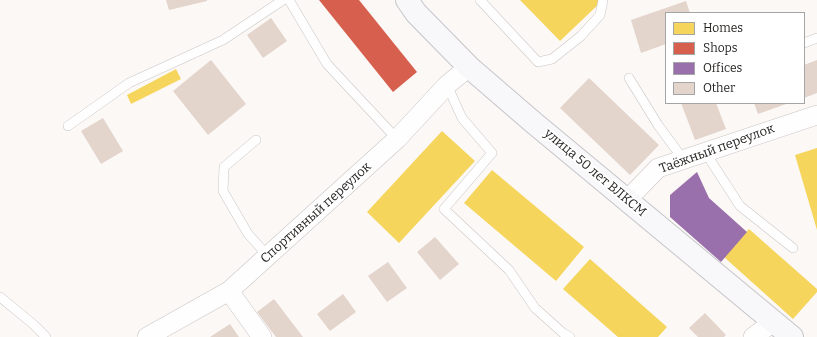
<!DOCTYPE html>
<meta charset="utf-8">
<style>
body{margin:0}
#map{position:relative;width:817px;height:337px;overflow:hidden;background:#fcf8f6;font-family:Bitter,serif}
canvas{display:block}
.legend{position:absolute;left:665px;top:12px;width:140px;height:92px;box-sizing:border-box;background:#fff;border:1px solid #a6a5a5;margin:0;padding:5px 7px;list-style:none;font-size:12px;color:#211f1d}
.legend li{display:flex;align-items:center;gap:8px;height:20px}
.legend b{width:20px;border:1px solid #a6a5a5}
</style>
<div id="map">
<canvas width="817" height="337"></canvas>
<ul class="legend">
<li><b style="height:11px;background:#f6d55c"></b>Homes</li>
<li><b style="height:11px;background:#d6604d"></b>Shops</li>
<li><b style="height:11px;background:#9970ab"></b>Offices</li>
<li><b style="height:11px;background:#e3d4cc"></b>Other</li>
</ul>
</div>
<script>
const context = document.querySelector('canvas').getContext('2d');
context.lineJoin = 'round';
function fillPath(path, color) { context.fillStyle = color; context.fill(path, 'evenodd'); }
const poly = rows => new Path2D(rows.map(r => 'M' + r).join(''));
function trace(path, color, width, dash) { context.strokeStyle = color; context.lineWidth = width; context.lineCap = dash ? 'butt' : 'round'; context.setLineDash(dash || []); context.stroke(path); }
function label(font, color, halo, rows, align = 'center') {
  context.font = font + ' Bitter,serif'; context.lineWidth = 4; context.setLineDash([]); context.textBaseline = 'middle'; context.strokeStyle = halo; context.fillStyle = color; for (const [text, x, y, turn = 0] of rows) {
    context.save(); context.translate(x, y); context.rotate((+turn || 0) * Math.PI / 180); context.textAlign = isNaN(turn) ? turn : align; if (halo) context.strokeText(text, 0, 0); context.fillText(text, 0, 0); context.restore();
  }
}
const homes = poly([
 [520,0,601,0,602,1,560,41],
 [176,69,181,79,131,104,127,95],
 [442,131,475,161,399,243,367,212],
 [817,148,817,230,795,155],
 [492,170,584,247,556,281,464,203],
 [749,229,817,289,817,292,793,319,724,257],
 [590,259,667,327,658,337,618,337,563,289]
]);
const shops = poly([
 [319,0,359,0,417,72,393,92]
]);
const offices = poly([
 [697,172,709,198,747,232,721,262,670,217,670,195]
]);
const building = poly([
 [166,0,207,0,207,1,169,10],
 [686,1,690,13,666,13,666,44,641,53,631,20],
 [271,18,287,41,263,58,247,35],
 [211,60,246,104,208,135,173,91],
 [817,60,817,93,804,98,804,65],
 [589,78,659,145,630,175,560,108],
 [681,103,716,103,726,129,695,140],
 [754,103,789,103,758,114],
 [103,118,123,151,101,164,81,131],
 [435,237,459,264,440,280,417,252],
 [388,262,407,288,387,302,368,276],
 [343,294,356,312,330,331,317,314],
 [274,299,303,337,276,337,257,312],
 [705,313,726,335,724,337,698,337,689,328],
 [230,324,239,337,210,337]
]);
const service = poly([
 [289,0,327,64,397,139],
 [480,0,538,62,552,59,581,36,600,15,603,0],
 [804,43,817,38],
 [629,78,658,125,683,159],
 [447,85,462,118,492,153,444,209,509,270,535,308,563,333,570,337],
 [68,126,129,83,223,40,283,0],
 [256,140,224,167,223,191,248,234,268,256],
 [705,152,740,206,793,248],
 [0,297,33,324,46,337]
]);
const minor = poly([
 [627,200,658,168,817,115],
 [229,291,262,337],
 [147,337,229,291,397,139,447,85,469,67],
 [753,337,773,322]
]);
const primary = poly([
 [407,0,416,13,469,67,534,123,792,337]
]);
const streetNames = [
 ["Таёжный переулок",717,149,-20],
 ["улица 50 лет ВЛКСМ",595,173,40],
 ["Спортивный переулок",316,213,-42]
];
fillPath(homes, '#f6d55c');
fillPath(shops, '#d6604d');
fillPath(offices, '#9970ab');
fillPath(building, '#e3d4cc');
trace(service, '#c9c5c4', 10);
trace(minor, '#c9c5c4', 20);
trace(primary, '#c6c5c9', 24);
trace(service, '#fffefe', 9);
trace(minor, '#fffefe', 19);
trace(primary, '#f8f7f9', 22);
label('13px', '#211f1d', '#fff', streetNames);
</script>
